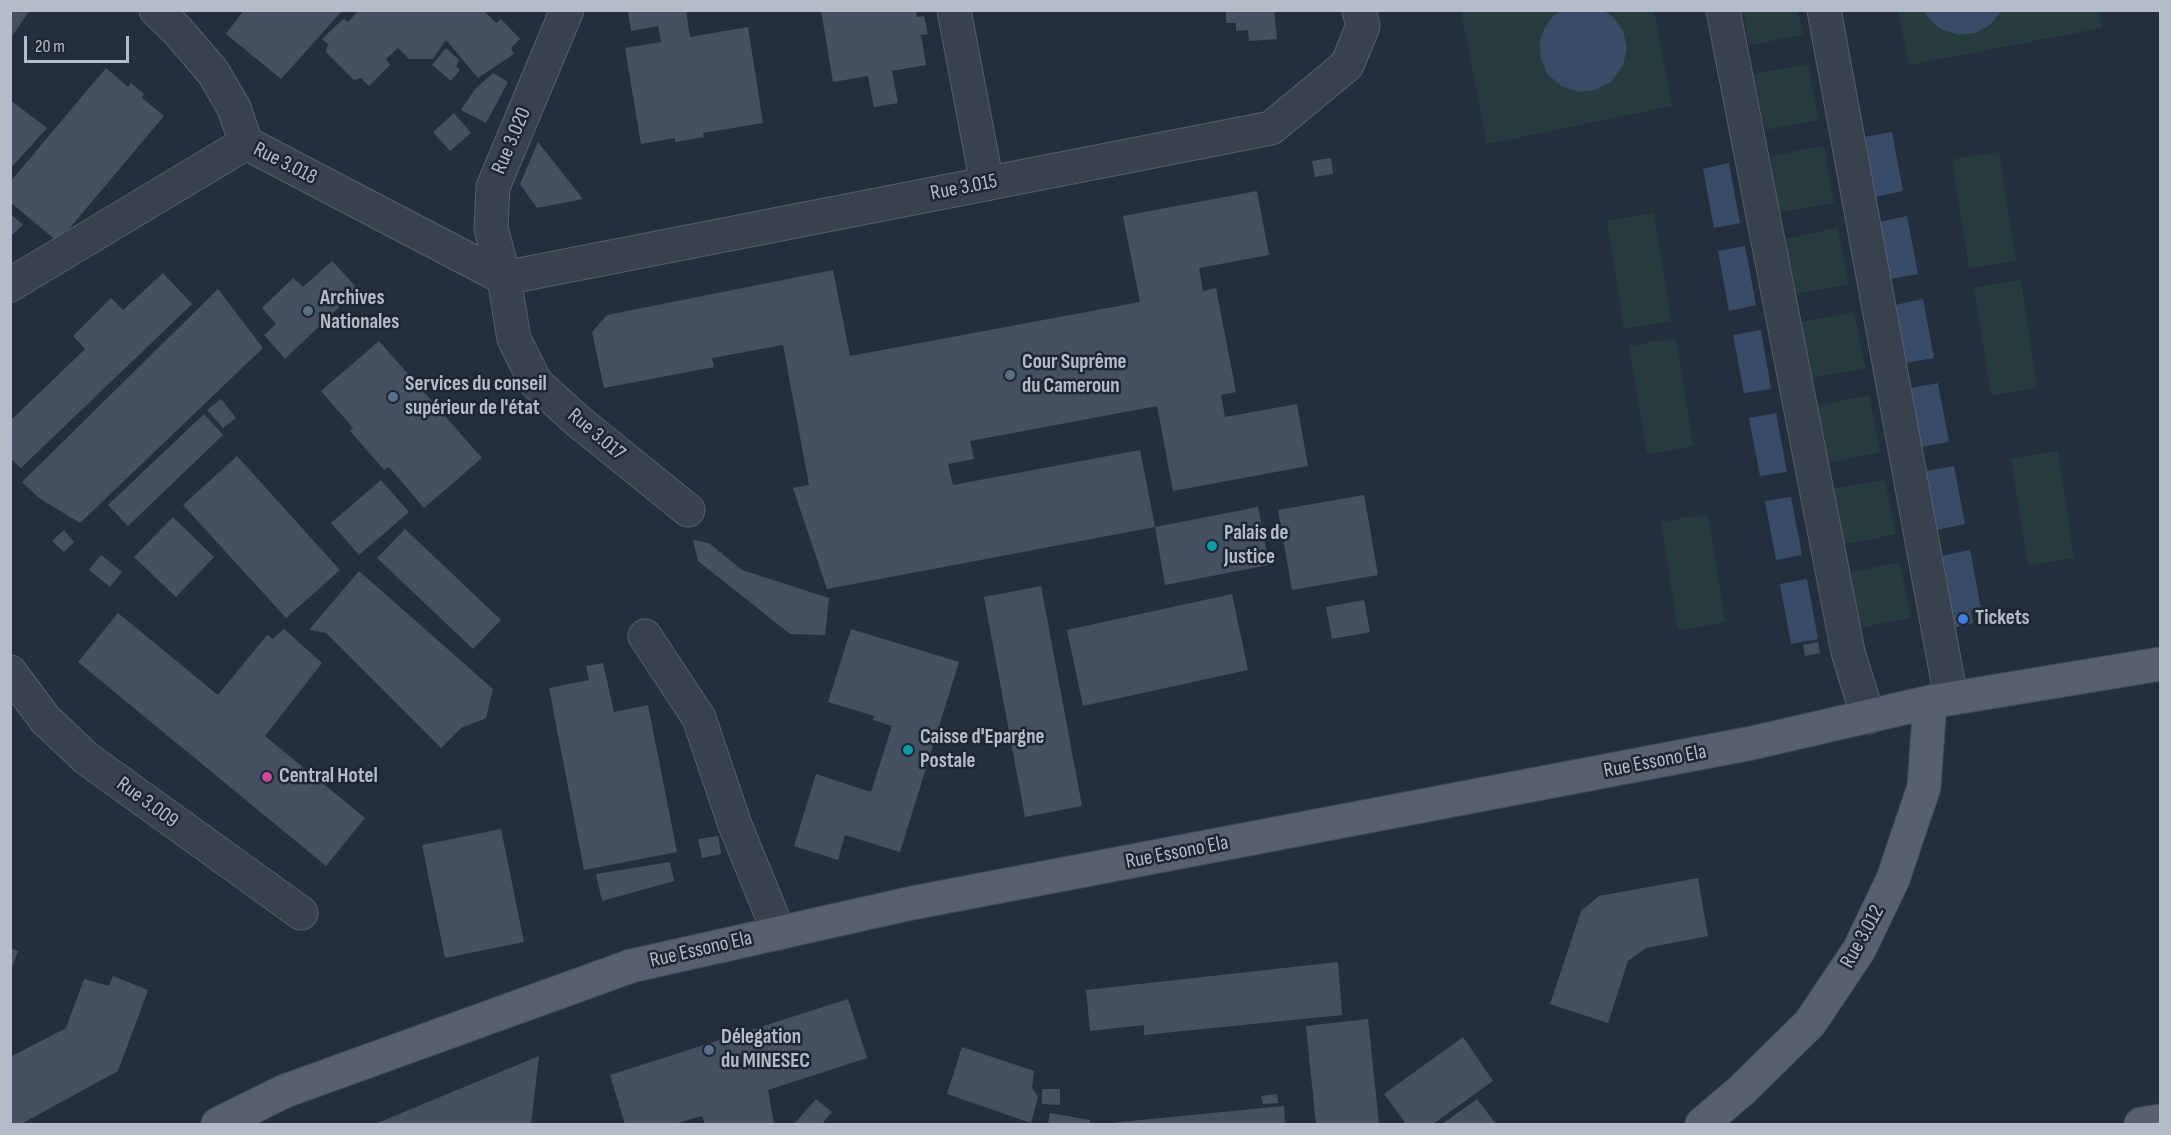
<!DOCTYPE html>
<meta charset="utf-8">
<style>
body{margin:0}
#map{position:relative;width:2171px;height:1135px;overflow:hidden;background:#242f3e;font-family:"Sofia Sans Condensed",sans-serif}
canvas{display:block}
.frame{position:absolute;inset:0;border:12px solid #b4bcc9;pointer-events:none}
.scale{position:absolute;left:24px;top:36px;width:105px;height:27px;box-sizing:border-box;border:3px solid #b4bcc9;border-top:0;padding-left:8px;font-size:18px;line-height:21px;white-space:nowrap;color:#b4bcc9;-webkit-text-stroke:4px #1d2633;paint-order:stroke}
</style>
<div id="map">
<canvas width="2171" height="1135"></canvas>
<div class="frame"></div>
<div class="scale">20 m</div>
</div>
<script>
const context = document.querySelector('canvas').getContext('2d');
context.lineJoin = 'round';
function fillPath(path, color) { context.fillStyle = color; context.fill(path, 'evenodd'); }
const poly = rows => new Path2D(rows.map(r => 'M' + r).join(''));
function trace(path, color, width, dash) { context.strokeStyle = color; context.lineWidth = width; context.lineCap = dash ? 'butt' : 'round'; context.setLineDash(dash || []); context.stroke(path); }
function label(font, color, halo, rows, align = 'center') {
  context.font = font + ' "Sofia Sans Condensed",sans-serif'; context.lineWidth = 5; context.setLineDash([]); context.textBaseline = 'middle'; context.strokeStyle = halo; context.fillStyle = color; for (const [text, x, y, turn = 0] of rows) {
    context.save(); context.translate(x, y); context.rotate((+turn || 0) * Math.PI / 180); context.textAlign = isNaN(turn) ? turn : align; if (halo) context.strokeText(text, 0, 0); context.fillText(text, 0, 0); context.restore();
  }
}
const green = poly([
 [1461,11,1654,11,1672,106,1487,144],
 [1743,11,1798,11,1803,35,1749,45],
 [1898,11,2099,11,2102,28,1909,65],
 [1808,64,1818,120,1765,130,1754,74],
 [1824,146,1834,203,1780,212,1770,156],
 [1999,152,2016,261,1969,268,1952,160],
 [1654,213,1671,321,1624,329,1607,221],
 [1838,228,1849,284,1795,294,1785,239],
 [2021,280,2037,388,1991,395,1974,288],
 [1854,312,1865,368,1811,378,1801,322],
 [1676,338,1693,446,1647,454,1629,346],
 [1869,395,1880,452,1827,463,1816,406],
 [2058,451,2074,558,2028,566,2011,458],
 [1885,480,1896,534,1842,545,1832,489],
 [1708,514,1725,622,1678,630,1661,522],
 [1900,562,1911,618,1858,628,1847,573]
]);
const water = poly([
 [1562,10,1604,11,1613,17,1623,31,1627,48,1623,65,1611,82,1595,90,1578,92,1562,86,1548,75,1541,59,1540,42,1542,33,1551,18],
 [1924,11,2002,11,1990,25,1975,33,1958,35,1941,29,1928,18],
 [1892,132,1903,191,1875,197,1864,137],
 [1729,163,1740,223,1714,228,1703,169],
 [1907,216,1918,274,1890,279,1880,222],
 [1745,246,1756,305,1729,311,1718,251],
 [1923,299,1934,358,1906,363,1895,305],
 [1761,330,1771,389,1744,393,1733,335],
 [1938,383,1949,442,1921,447,1910,388],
 [1776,413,1787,472,1760,476,1749,418],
 [1954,466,1965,524,1937,530,1926,471],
 [1791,497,1802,555,1776,560,1765,501],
 [1970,550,1981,609,1952,614,1941,556],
 [1807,579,1818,639,1791,644,1780,584]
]);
const building = poly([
 [10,10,30,10,10,39],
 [244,10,343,10,281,79,226,34],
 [359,10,483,10,496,23,501,19,520,39,511,48,514,54,478,78,446,40,433,59,409,59,398,48,386,59,390,65,369,86,361,78,354,80,326,52,328,44,322,39,343,19,348,22],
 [628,10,686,10,690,37,748,27,763,123,703,133,704,137,675,142,675,138,641,144,625,48,661,42,658,26,631,31],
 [821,10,916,10,917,17,924,16,928,34,921,35,926,65,892,71,898,103,874,107,868,76,833,82],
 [1226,10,1274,10,1277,39,1249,41,1248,30,1236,31,1236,23,1226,23],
 [446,48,459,60,456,66,460,70,451,81,432,65],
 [106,68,128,87,131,83,144,94,142,98,164,116,58,242,10,202,10,182],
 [493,73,508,82,486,123,461,110,475,89],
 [10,100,47,128,10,169],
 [454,113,471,133,450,151,433,132],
 [538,142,583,199,537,208,520,184],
 [1331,158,1333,174,1315,177,1312,161],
 [1257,191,1269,255,1199,268,1203,291,1216,288,1236,392,1221,395,1225,417,1297,404,1308,466,1173,491,1157,406,970,441,974,459,948,464,953,485,1140,450,1155,527,827,589,793,488,809,485,783,345,712,358,714,367,604,388,592,332,607,315,833,270,850,356,1140,302,1123,216],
 [10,213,23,225,10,237],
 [332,261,358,289,285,359,264,335,276,324,262,308,293,278,303,287],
 [163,273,192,304,21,468,10,458,10,421,85,349,73,336,111,298,123,310],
 [218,289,263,348,80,523,39,498,22,482],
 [379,341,482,458,424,508,389,467,384,470,350,431,353,428,321,391],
 [221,399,236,418,223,428,207,410],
 [204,414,223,435,128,526,108,505],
 [237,456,340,570,286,618,183,505],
 [381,480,409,512,359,555,331,523],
 [1364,495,1378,575,1292,590,1278,510],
 [1258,507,1269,565,1165,585,1155,527],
 [173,517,214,557,176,597,134,557],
 [405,529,501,620,473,649,377,558],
 [64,530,74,542,64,552,52,541],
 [693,540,709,543,742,570,829,598,825,635,790,634,698,561],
 [101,555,122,572,110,587,89,570],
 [359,571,493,689,486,718,461,728,441,748,326,633,309,630],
 [1041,586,1082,806,1025,817,984,597],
 [1232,594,1248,670,1083,706,1067,630],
 [1364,600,1370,632,1332,639,1326,607],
 [1971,611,1973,623,1956,627,1953,614],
 [118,613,218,695,267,635,273,639,284,629,322,663,265,736,365,818,326,866,78,662],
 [851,629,959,662,900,852,845,835,838,860,794,846,816,774,871,792,892,726,873,720,874,716,828,702],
 [1818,642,1820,653,1805,656,1803,645],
 [603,663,614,712,648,705,677,852,584,870,549,688,589,680,586,666],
 [501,829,524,942,445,958,422,845],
 [718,836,721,854,702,858,698,839],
 [670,862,674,881,602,901,596,874],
 [1698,878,1708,936,1646,948,1628,961,1608,1023,1550,1004,1581,911,1599,896],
 [10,948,18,951,11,969,10,969],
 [1338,962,1342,1015,1144,1035,1144,1025,1090,1031,1086,990],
 [113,976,148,990,118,1071,21,1124,10,1124,10,1057,66,1028,84,979,109,986],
 [848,999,867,1058,768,1090,774,1124,705,1124,702,1116,674,1124,625,1124,610,1075],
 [1368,1019,1379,1124,1316,1124,1306,1026],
 [1463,1037,1493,1081,1433,1124,1406,1124,1384,1094],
 [962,1047,1034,1071,1032,1088,1038,1097,1031,1123,947,1094],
 [539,1056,531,1124,375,1124],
 [1042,1089,1060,1089,1060,1105,1042,1104],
 [1277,1094,1278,1103,1263,1104,1261,1096],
 [816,1099,832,1112,822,1124,794,1124],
 [1477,1099,1496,1124,1442,1124],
 [1284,1106,1285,1124,1110,1124,1110,1123],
 [1050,1113,1090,1120,1090,1124,1048,1124]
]);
const minor = poly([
 [156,10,177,30,213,72,234,108,246,143],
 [567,10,493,187,491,228,504,278,514,339,536,383,578,421,688,510],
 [954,10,987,184],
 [1723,10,1848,652,1868,717],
 [1824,10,1951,698],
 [504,278,1271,128,1347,65,1363,26,1359,10],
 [10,285,246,143,504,278],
 [645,636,699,718,735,825,779,933],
 [10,672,45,719,86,758,301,913]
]);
const major = poly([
 [218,1124,285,1091,631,966,912,903,1752,743,1930,702,2160,664],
 [1702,1124,1743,1089,1810,1023,1859,950,1893,879,1924,787,1930,702],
 [2141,1124,2160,1121]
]);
const markers = [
 [308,311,6,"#5c6f8a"],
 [1010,375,6,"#5c6f8a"],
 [393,397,6,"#5c6f8a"],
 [1212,546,6,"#0f9aa8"],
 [1963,619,6,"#3f7fe0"],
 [908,750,6,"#0f9aa8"],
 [267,777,6,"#d1479c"],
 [709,1050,6,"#5c6f8a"]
];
const streetNames = [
 ["Rue 3.020",512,141,-67],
 ["Rue 3.018",285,164,27],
 ["Rue 3.015",964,188,-11],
 ["Rue 3.017",596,435,40],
 ["Rue Essono Ela",1655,762,-11],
 ["Rue 3.009",147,803,36],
 ["Rue Essono Ela",1177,853,-11],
 ["Rue 3.012",1863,937,-61],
 ["Rue Essono Ela",701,950,-13]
];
const poiNames = [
 ["Archives",320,299],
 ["Nationales",320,323],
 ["Cour Suprême",1022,363],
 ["du Cameroun",1022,387],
 ["Services du conseil",405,385],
 ["supérieur de l'état",405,409],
 ["Palais de",1224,534],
 ["Justice",1224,558],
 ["Tickets",1975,619],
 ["Caisse d'Epargne",920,738],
 ["Postale",920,762],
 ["Central Hotel",279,777],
 ["Délegation",721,1038],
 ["du MINESEC",721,1062]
];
fillPath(green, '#263c3f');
fillPath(water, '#394c67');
fillPath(building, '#455162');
trace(minor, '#565f6c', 35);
trace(major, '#414a57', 35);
trace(minor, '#38414e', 33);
trace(major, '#56606e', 33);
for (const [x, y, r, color] of markers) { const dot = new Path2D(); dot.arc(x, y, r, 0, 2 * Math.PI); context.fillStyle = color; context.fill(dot); trace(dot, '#1d2633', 2); }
label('21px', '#b4bcc9', '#1d2633', streetNames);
label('bold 21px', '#b4bcc9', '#1d2633', poiNames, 'left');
</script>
